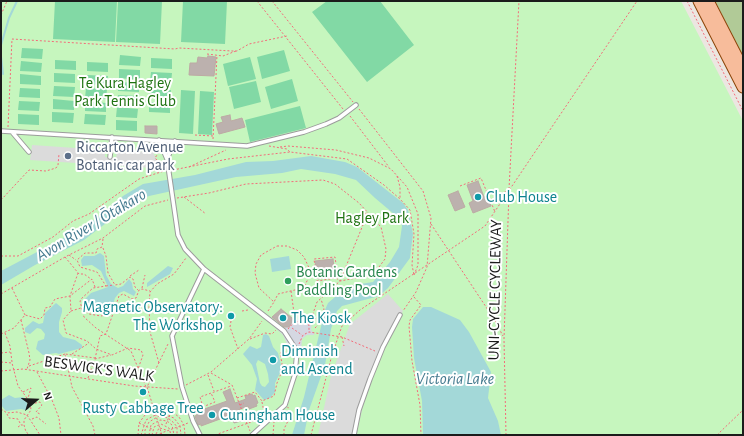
<!DOCTYPE html>
<meta charset="utf-8">
<style>
body{margin:0}
#map{position:relative;width:744px;height:436px;overflow:hidden;background:#ece6e1;font-family:"Alegreya Sans",sans-serif}
canvas{display:block}
.frame{position:absolute;inset:0;border:2px solid #1b1b1b;pointer-events:none}
.north{position:absolute;left:16px;top:380px;width:40px;height:40px;-webkit-text-stroke:3px #fff;paint-order:stroke;rotate:71deg;font-size:11px;font-weight:700;line-height:16px;text-align:center;color:#1b1b1b}
.north::after{content:'';display:block;margin:auto;width:14px;height:18px;background:#1b1b1b;clip-path:polygon(50% 0,100% 100%,50% 72%,0 100%)}
</style>
<div id="map">
<canvas width="744" height="436"></canvas>
<div class="frame"></div>
<div class="north">N</div>
</div>
<script>
const context = document.querySelector('canvas').getContext('2d');
context.lineJoin = 'round';
function fillPath(path, color) { context.fillStyle = color; context.fill(path, 'evenodd'); }
const poly = rows => new Path2D(rows.map(r => 'M' + r).join(''));
function trace(path, color, width, dash) { context.strokeStyle = color; context.lineWidth = width; context.lineCap = dash ? 'butt' : 'round'; context.setLineDash(dash || []); context.stroke(path); }
function label(font, color, halo, rows, align = 'center') {
  context.font = font + ' "Alegreya Sans",sans-serif'; context.lineWidth = 4; context.setLineDash([]); context.textBaseline = 'middle'; context.strokeStyle = halo; context.fillStyle = color; for (const [text, x, y, turn = 0] of rows) {
    context.save(); context.translate(x, y); context.rotate((+turn || 0) * Math.PI / 180); context.textAlign = isNaN(turn) ? turn : align; if (halo) context.strokeText(text, 0, 0); context.fillText(text, 0, 0); context.restore();
  }
}
const forest = poly([
 [715,1,743,1,743,56]
]);
const park = poly([
 [1,1,681,1,743,121,743,435,1,435]
]);
const pitch = poly([
 [55,1,117,1,115,42,53,39],
 [118,1,162,1,160,44,116,42],
 [183,1,227,1,225,44,181,42],
 [327,1,380,1,414,45,367,82,312,12],
 [22,48,43,49,42,59,21,58],
 [284,50,290,71,262,79,257,57],
 [120,55,141,57,140,66,119,65],
 [250,57,256,79,228,86,223,64],
 [151,58,172,59,172,69,151,68],
 [55,60,76,61,76,70,55,69],
 [21,61,42,63,41,72,20,71],
 [87,62,108,63,108,72,87,71],
 [119,69,140,70,140,80,119,78],
 [151,72,172,73,171,83,150,81],
 [54,73,75,74,75,83,54,82],
 [20,74,41,76,41,85,20,84],
 [87,75,108,76,107,85,86,84],
 [292,79,298,101,271,109,265,87],
 [256,81,261,102,234,109,229,87],
 [118,82,139,83,139,92,118,91],
 [54,86,75,87,74,97,53,96],
 [20,88,40,89,40,98,19,97],
 [86,88,107,89,106,99,85,98],
 [150,89,171,90,170,99,149,98],
 [181,90,195,91,193,134,179,133],
 [200,91,214,92,212,135,198,134],
 [118,95,139,96,138,105,117,104],
 [53,99,74,101,74,110,53,109],
 [19,101,40,102,39,111,18,110],
 [85,101,106,103,106,112,85,111],
 [149,102,170,103,170,113,149,112],
 [300,106,306,128,278,135,274,119,278,135,250,142,245,120],
 [117,107,138,109,137,118,116,117],
 [52,112,74,113,73,123,52,122],
 [18,114,39,115,39,125,18,124],
 [85,114,106,115,105,125,84,124],
 [116,120,137,121,137,131,116,130]
]);
const parking = poly([
 [32,145,105,150,105,157,116,158,117,150,153,152,157,161,152,163,152,168,30,160],
 [388,294,403,311,391,333,367,389,356,435,318,435,331,376,350,324]
]);
const plaza = poly([
 [268,315,283,328,290,326,293,318,312,323,311,330,314,333,314,335,307,335,302,339,301,352,289,348,283,335,265,318]
]);
const water = poly([
 [311,156,345,162,357,167,403,203,408,210,413,234,410,258,388,288,379,296,342,306,337,311,331,329,325,365,309,410,304,435,292,435,304,397,325,310,328,303,348,286,373,282,390,262,399,247,402,226,400,219,375,198,356,180,335,174,301,169,282,173,236,177,149,196,127,207,84,240,35,265,1,285,1,271,71,234,94,220,123,196,143,184,195,175,246,162,273,161],
 [100,253,104,256,106,275,111,284,118,288,123,286,129,279,132,283,133,289,136,292,134,296,124,291,119,293,115,298,111,311,107,315,84,308,84,304,85,299,91,293,108,287,101,271,92,265,82,266,81,260,84,256,94,256],
 [289,256,291,269,272,272,270,259],
 [168,266,173,268,170,274,147,287,147,283],
 [56,303,62,308,62,312,59,322,59,332,63,337,75,340,82,345,82,348,59,354,56,353,43,355,36,349,38,341,44,339,45,334,41,329,37,328,30,334,25,332,25,328,33,321,39,324,43,323,45,313],
 [423,307,431,307,460,320,469,332,491,372,488,398,498,421,501,435,423,435,422,401,414,358,412,327,413,319],
 [266,334,269,336,273,347,278,353,282,369,275,383,275,392,270,398,264,400,255,390,257,379,252,365,243,354,250,346,257,349,261,347,263,335],
 [258,360,265,364,268,374,269,382,265,387,262,386,260,383,256,364],
 [9,395,15,398,23,397,26,400,29,409,25,410,21,409,6,411,1,405,1,400]
]);
const stream = poly([
 [1,45,9,18,17,1],
 [1,56,3,74]
]);
const building = poly([
 [208,56,216,57,214,76,189,75,190,63,197,63,198,57,207,58,208,56],
 [230,115,231,121,242,118,245,127,219,134,216,124,223,122,221,117,230,115],
 [145,126,157,126,157,134,145,133,145,126],
 [478,181,484,197,487,196,491,206,473,213,469,203,473,201,467,185,478,181],
 [458,191,465,207,455,211,448,195,458,191],
 [333,259,335,276,318,279,315,261,333,259],
 [281,309,292,318,292,322,289,327,284,327,272,317,281,309],
 [230,389,235,403,246,399,245,396,252,394,253,396,255,395,258,403,256,404,257,406,249,409,248,406,238,410,241,421,234,423,231,415,201,426,201,424,198,425,195,416,197,415,196,412,227,401,223,392,230,389]
]);
const path = poly([
 [257,1,343,109],
 [272,1,353,102],
 [687,1,743,111],
 [1,15,7,1],
 [207,54,223,56,236,51],
 [359,109,423,191,431,218,427,267,416,292,403,311],
 [350,116,389,167],
 [8,127,12,39,175,49,179,48,232,51,237,51,249,44,287,36],
 [195,135,213,136],
 [213,139,217,55],
 [269,146,287,149,290,152],
 [280,147,288,146,336,150,369,158,391,169,407,187,418,214,418,265,414,275],
 [159,152,155,158,164,168],
 [149,160,149,167,158,172],
 [189,167,226,150],
 [173,170,228,159,290,152,347,159,384,185,400,199,410,210,414,234,412,265,414,275],
 [397,176,400,187,400,198],
 [460,186,481,178,495,212],
 [509,189,519,1],
 [184,197,206,214],
 [177,198,209,193,246,184,323,180,335,184,359,203,381,227,386,249,385,259,373,275,340,281,317,302,309,325],
 [1,200,29,170,46,171,56,168,58,165,59,154],
 [490,200,507,191],
 [431,224,494,319,503,336],
 [103,239,102,247,97,249,96,253,85,253,77,260,80,267,97,272,106,286,93,288,82,298,80,301,84,317,96,328,131,351,146,387],
 [277,246,287,246,297,250,304,257,310,270,309,277,305,285,299,289,278,294,274,302,259,288,255,273,256,264,261,255,277,246],
 [103,248,106,256,108,273,115,285,121,284,130,277,133,279,135,287,138,290],
 [69,255,76,260],
 [1,256,18,256,53,237,73,221,89,214,139,179,164,171],
 [65,257,79,274,84,274,91,279],
 [310,270,316,277],
 [130,276,139,270],
 [338,278,335,257,314,259,317,281,336,278,340,281,365,220,366,211],
 [106,286,114,285],
 [95,287,92,279,70,296,71,311,63,320,66,333,87,341,96,349,112,355,128,348,141,350,143,355,138,369],
 [12,288,25,315],
 [142,288,145,275],
 [291,291,295,320],
 [1,294,65,257,103,238,145,206,168,200],
 [414,297,421,305,410,320,409,326,412,361,420,405,421,435],
 [83,309,89,314,101,316,113,313],
 [71,311,81,308],
 [242,311,248,310],
 [268,311,274,302],
 [21,320,29,353,30,360,27,369],
 [231,321,230,327,238,349],
 [311,321,322,315],
 [292,328,302,335],
 [315,328,319,324,324,309,321,299],
 [288,329,295,321,309,325,309,332],
 [5,333,10,346,12,362],
 [1,334,14,328,25,315,40,319,44,315,45,308,50,307,55,299,70,296,78,273],
 [342,337,344,346],
 [250,339,265,333,272,334,276,330],
 [299,344,303,335,309,332,342,337,375,351],
 [1,353,10,352],
 [72,354,89,343],
 [56,359,66,362],
 [95,359,100,336,106,334,119,296,123,294,132,299,136,298,139,290,142,289,150,291],
 [1,362,12,363,18,386,30,402,31,410,24,420,24,425,26,432,30,435],
 [159,363,150,332,149,305,150,292,157,284,174,274,186,258],
 [29,366,65,354],
 [284,370,290,372],
 [1,371,23,369,134,386,178,389],
 [37,372,52,400,59,418,61,435],
 [211,373,232,385,250,431],
 [208,375,214,391],
 [88,378,95,359,111,355],
 [186,385,211,372,249,339,262,321],
 [23,392,31,388,28,398],
 [237,398,255,392,262,401,274,396,277,383,283,369,280,353,288,351,291,352],
 [262,402,265,417],
 [31,404,40,402,42,405,36,412,40,414],
 [240,405,244,403],
 [203,407,200,397,231,386],
 [1,409,7,413,17,412,27,415,40,435],
 [195,410,215,402,211,393],
 [7,414,9,418,18,419,21,425,24,425],
 [32,419,37,417,46,424],
 [139,423,152,429],
 [166,424,171,412],
 [18,427,21,425],
 [160,428,166,430],
 [156,434,159,428],
 [95,435,93,426,72,387,65,354,95,358],
 [138,435,139,423,145,415,153,410,162,409,171,411,179,417,184,425,185,435],
 [141,435,146,420,159,413,174,418,180,426,181,435],
 [145,435,145,430,149,422,159,416,168,418,174,423,177,427,177,435],
 [149,435,151,425,160,420,167,421,172,425,174,435],
 [152,435,154,427,161,424,169,428,171,435],
 [156,435,188,423],
 [162,435,147,387,168,344],
 [215,435,265,417],
 [273,435,274,422],
 [284,435,284,429,289,419,288,407],
 [311,435,332,355,342,326,360,310,485,226,637,1],
 [506,435,504,339,509,192],
 [717,435,743,410]
]);
const service = poly([
 [1,131,247,146,304,132,326,124,339,118,356,105],
 [12,132,29,152],
 [159,140,167,159],
 [175,141,167,159,178,235,185,249,204,269,172,336,182,387,193,421,200,435],
 [110,157,112,137],
 [204,269,284,331,297,351,295,374,285,405,252,435],
 [354,435,359,410,370,379,383,347,400,315]
]);
const primary = poly([
 [699,1,743,87],
 [708,1,743,69]
]);
const markers = [
 [68,156,4,"#5c6f8a"],
 [478,197,4,"#0f9aa8"],
 [288,281,4,"#2e9e5b"],
 [231,316,4,"#0f9aa8"],
 [283,318,4,"#0f9aa8"],
 [273,360,4,"#0f9aa8"],
 [143,392,4,"#0f9aa8"],
 [212,415,4,"#0f9aa8"]
];
const parkNames = [
 ["Te Kura Hagley",125,83],
 ["Park Tennis Club",125,101],
 ["Hagley Park",372,218]
];
const serviceNames = [
 ["Riccarton Avenue",76,147],
 ["Botanic car park",76,165]
];
const cultureNames = [
 ["Club House",486,197],
 ["Magnetic Observatory:",223,307,"right"],
 ["The Workshop",223,325,"right"],
 ["The Kiosk",291,318],
 ["Diminish",281,351],
 ["and Ascend",281,369],
 ["Rusty Cabbage Tree",143,408,"center"],
 ["Cuningham House",220,415]
];
const leisureNames = [
 ["Botanic Gardens",296,272],
 ["Paddling Pool",296,290]
];
const streetNames = [
 ["UNI-CYCLE CYCLEWAY",495,290,-89],
 ["BESWICK'S WALK",99,369,8]
];
const waterNames = [
 ["Avon River / Ōtākaro",91,225,-31],
 ["Victoria Lake",455,379]
];
fillPath(forest, '#b1ca97');
fillPath(park, '#c6f6be');
fillPath(pitch, '#82d9a5');
fillPath(parking, '#dbdbdb');
fillPath(plaza, '#d5d8e2');
fillPath(water, '#a3d8d8');
trace(stream, '#a3d8d8', 2);
fillPath(building, '#bcb1ae');
trace(building, '#bdaaa4', 1);
trace(service, '#9c9c9c', 5.5);
trace(primary, '#8b4307', 13);
trace(path, '#f36c7a', 1, [2, 2]);
trace(service, '#fff', 3.5);
trace(primary, '#f7bc9b', 11);
for (const [x, y, r, color] of markers) { const dot = new Path2D(); dot.arc(x, y, r, 0, 2 * Math.PI); context.fillStyle = color; context.fill(dot); trace(dot, '#fff', 1.5); }
label('16px', '#1d7210', '#fff', parkNames);
label('16px', '#4e5e75', '#fff', serviceNames, 'left');
label('16px', '#0d838f', '#fff', cultureNames, 'left');
label('16px', '#27864d', '#fff', leisureNames, 'left');
label('16px', '#1b1b1b', '#fff', streetNames);
label('italic 17px', '#447a8f', '#fff', waterNames);
</script>
